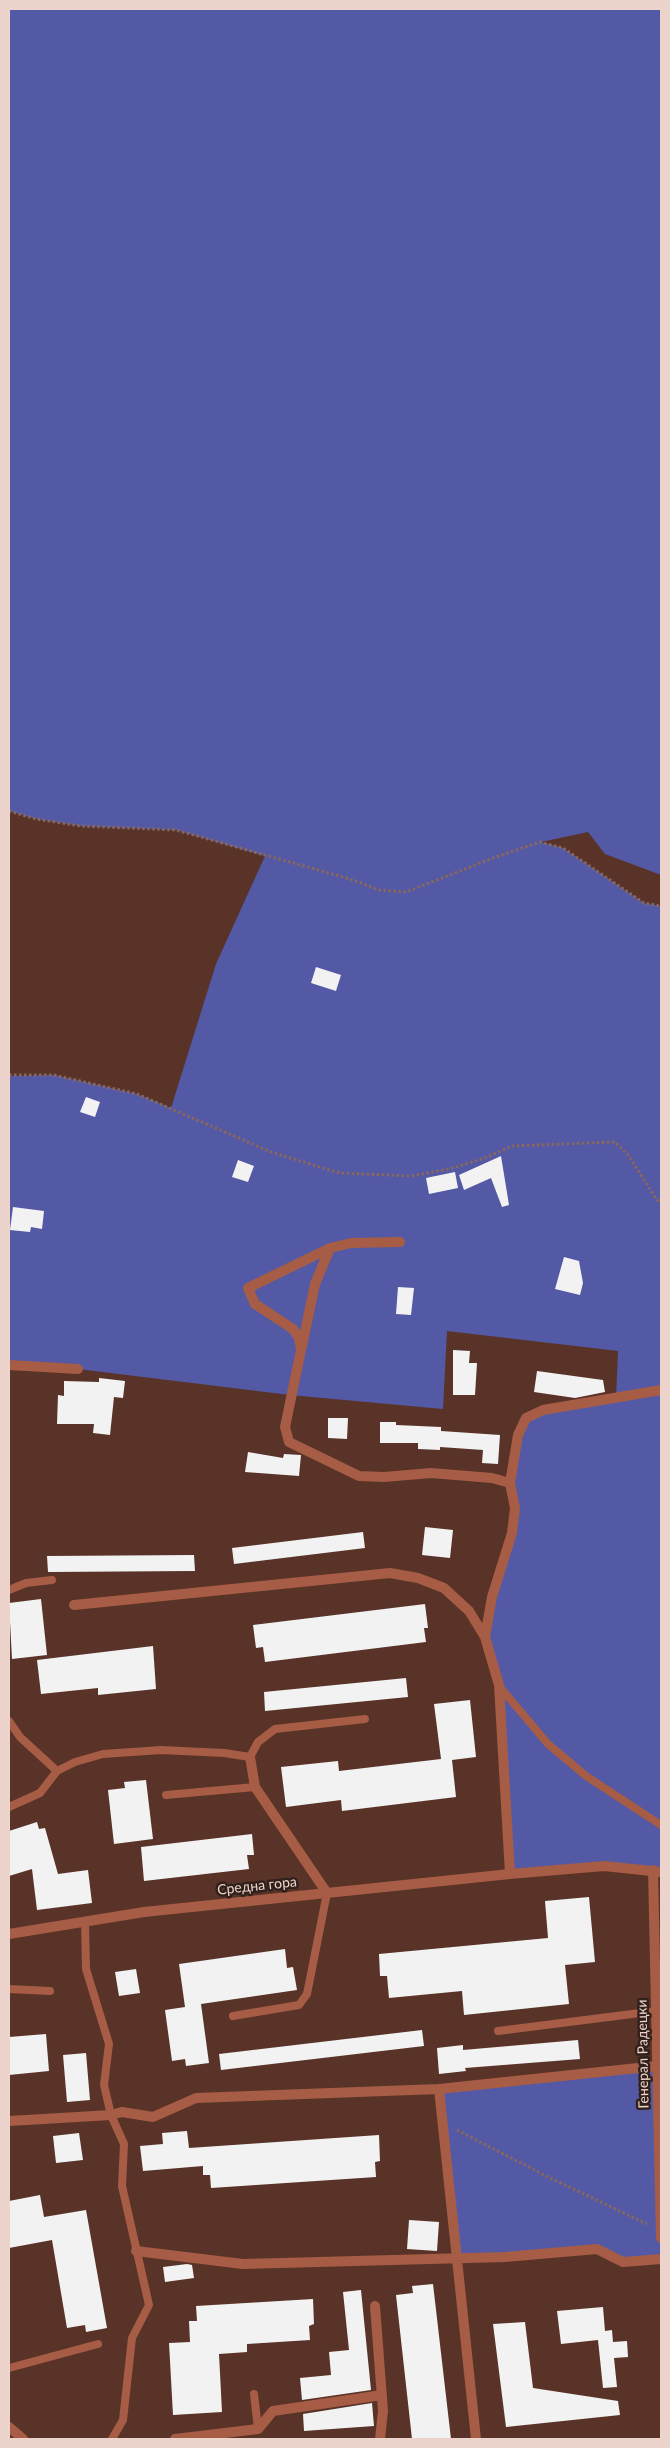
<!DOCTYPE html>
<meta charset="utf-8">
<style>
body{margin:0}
#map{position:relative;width:670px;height:2448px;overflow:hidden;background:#593327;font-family:Lato,sans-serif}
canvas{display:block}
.frame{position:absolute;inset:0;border:10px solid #ecd4cc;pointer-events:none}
</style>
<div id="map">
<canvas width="670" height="2448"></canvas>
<div class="frame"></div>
</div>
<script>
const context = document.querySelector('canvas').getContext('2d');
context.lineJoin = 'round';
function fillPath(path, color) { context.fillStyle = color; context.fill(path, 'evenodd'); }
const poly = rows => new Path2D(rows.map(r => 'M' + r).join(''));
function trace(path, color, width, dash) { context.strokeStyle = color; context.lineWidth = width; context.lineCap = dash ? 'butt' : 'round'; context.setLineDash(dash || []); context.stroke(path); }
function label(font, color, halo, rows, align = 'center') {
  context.font = font + ' Lato,sans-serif'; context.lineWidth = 5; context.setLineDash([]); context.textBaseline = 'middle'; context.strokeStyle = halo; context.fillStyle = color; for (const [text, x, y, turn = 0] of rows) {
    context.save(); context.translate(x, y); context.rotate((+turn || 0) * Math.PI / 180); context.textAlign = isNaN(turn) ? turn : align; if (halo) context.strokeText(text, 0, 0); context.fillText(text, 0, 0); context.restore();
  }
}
const green = poly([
 [9,9,661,9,661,875,605,854,588,832,541,842,563,848,644,903,661,906,661,1872,604,1866,510,1874,499,1685,485,1637,512,1533,510,1483,526,1418,616,1398,618,1351,447,1331,443,1409,290,1395,78,1369,9,1368,9,1076,54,1075,137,1094,171,1108,216,964,265,856,176,830,81,826,36,819,9,811],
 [657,2066,661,2259,623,2262,597,2249,456,2258,439,2089]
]);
const building = poly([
 [316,967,341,975,336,991,311,983],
 [86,1097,100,1102,95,1117,80,1112],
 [501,1156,509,1205,502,1207,491,1178,464,1190,459,1175],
 [238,1160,254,1166,248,1182,232,1177],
 [455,1172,458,1188,429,1194,426,1178],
 [13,1207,44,1211,42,1229,31,1227,30,1232,10,1230],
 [564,1257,579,1261,583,1283,580,1295,555,1289],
 [398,1287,414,1288,411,1315,396,1314],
 [453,1350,470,1351,469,1363,477,1363,475,1395,453,1395],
 [537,1371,603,1380,605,1392,575,1398,534,1392],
 [99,1378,125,1381,123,1398,114,1397,110,1435,93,1433,94,1424,57,1424,58,1395,64,1396,64,1381,99,1382],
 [328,1418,348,1418,347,1439,328,1438],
 [380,1422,396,1422,396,1425,441,1427,441,1431,500,1435,498,1464,482,1463,483,1450,440,1447,440,1450,418,1449,418,1443,380,1443],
 [248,1452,283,1458,284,1454,301,1455,299,1476,245,1472],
 [425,1527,453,1530,450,1558,422,1555],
 [363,1532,365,1548,234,1564,232,1548],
 [194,1555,195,1571,48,1572,47,1556],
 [41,1599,47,1655,12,1659,9,1603],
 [425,1604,428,1628,424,1628,426,1642,265,1662,263,1647,256,1648,253,1625],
 [153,1646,156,1689,98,1695,98,1688,41,1694,37,1660],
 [406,1678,408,1697,265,1711,264,1692],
 [470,1700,476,1757,452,1760,456,1797,342,1811,341,1800,286,1807,281,1767,338,1761,339,1771,441,1759,434,1704],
 [146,1780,153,1839,114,1844,108,1790,125,1788,124,1782],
 [37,1822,39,1829,45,1828,58,1874,88,1870,92,1903,37,1910,32,1869,9,1876,9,1831],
 [252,1834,254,1855,247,1855,249,1869,144,1881,141,1847],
 [589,1897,595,1962,565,1965,569,2004,464,2015,462,1991,389,1998,387,1976,380,1976,379,1954,548,1938,545,1901],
 [285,1949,287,1968,293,1967,297,1990,201,2004,209,2063,186,2066,185,2059,172,2061,165,2010,185,2007,179,1964],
 [136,1969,140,1993,119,1996,115,1972],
 [422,2030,424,2046,221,2070,219,2054],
 [46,2034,49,2071,9,2075,9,2037],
 [578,2040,580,2059,465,2068,466,2071,439,2074,437,2048,463,2045,463,2050],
 [86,2053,90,2100,67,2102,63,2055],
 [187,2131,189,2148,379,2135,380,2161,375,2162,376,2177,211,2188,210,2175,203,2175,203,2166,143,2171,140,2146,163,2144,162,2133],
 [79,2133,83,2160,56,2163,53,2136],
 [40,2195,44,2217,86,2210,107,2328,86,2332,85,2325,67,2328,52,2240,9,2248,9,2201],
 [409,2220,439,2222,437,2251,407,2249],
 [187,2264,192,2265,194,2278,165,2282,163,2267],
 [433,2284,451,2439,412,2439,396,2295,413,2293,412,2286],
 [361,2290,371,2390,302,2400,300,2378,331,2375,329,2352,349,2350,343,2292],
 [313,2299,314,2324,309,2326,310,2340,247,2344,247,2352,219,2354,222,2412,173,2415,169,2343,190,2342,189,2321,197,2321,196,2306],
 [603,2307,605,2331,612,2330,613,2342,627,2341,628,2357,614,2358,617,2387,603,2388,598,2340,561,2344,557,2311],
 [525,2322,533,2388,618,2401,620,2415,506,2427,493,2324],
 [372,2403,374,2426,304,2431,303,2414]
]);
const path = poly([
 [9,811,36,819,81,826,176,830,350,879,379,890,406,892,496,857,540,842,563,848,644,903,661,906],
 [9,1075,54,1075,137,1094,271,1152,340,1173,411,1176,449,1169,485,1158,512,1146,615,1142,628,1155,657,1200,661,1201],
 [457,2130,548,2177,647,2224]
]);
const lane = poly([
 [9,1590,26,1583,52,1580],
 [499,1686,548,1744,586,1776,661,1825],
 [9,1721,20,1737,57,1771,75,1762,103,1754,161,1750,224,1753,250,1757,258,1742,275,1729,365,1719],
 [166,1795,255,1787],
 [9,1807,40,1793,57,1771],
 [85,1921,86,1969,109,2044,104,2085,111,2115,124,2144,122,2186,149,2305,132,2338,123,2420,112,2439],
 [9,1989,50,1991],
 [233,2016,299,2005,307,1994,327,1893],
 [498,2031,656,2011],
 [9,2368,98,2344],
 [254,2394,258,2429]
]);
const street = poly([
 [400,1242,351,1243,330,1248,248,1288,255,1304,293,1329,299,1338,301,1350,285,1427,289,1442,359,1476,384,1477,431,1473,492,1478,510,1483],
 [302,1346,315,1284,330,1248],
 [9,1365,78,1369],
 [74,1605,390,1573,418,1578,444,1588,469,1611,485,1637,499,1685,510,1874,604,1866,661,1872],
 [485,1637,492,1597,512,1533,515,1508,510,1483,518,1435,526,1418,543,1410,661,1390],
 [250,1757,255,1787,327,1893],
 [653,1870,661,2238],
 [9,1934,144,1912,510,1874],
 [9,2121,111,2115,122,2112,153,2117,196,2098,439,2089],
 [136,2251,243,2264,505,2257,597,2249,623,2262,661,2259],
 [375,2306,383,2411,380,2439],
 [9,2427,23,2439],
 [175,2439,258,2429,273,2411,382,2395],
 [476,2439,439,2089,657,2066]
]);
const streetNames = [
 ["Средна гора",257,1886,-6],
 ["Генерал Радецки",643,2054,-91]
];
fillPath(green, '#5459a6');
fillPath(building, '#f2f2f2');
trace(path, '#89675c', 3, [2.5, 2.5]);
trace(lane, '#a65c45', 8);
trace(street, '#a65c45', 10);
label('14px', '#ecd4cc', '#32201b', streetNames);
</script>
